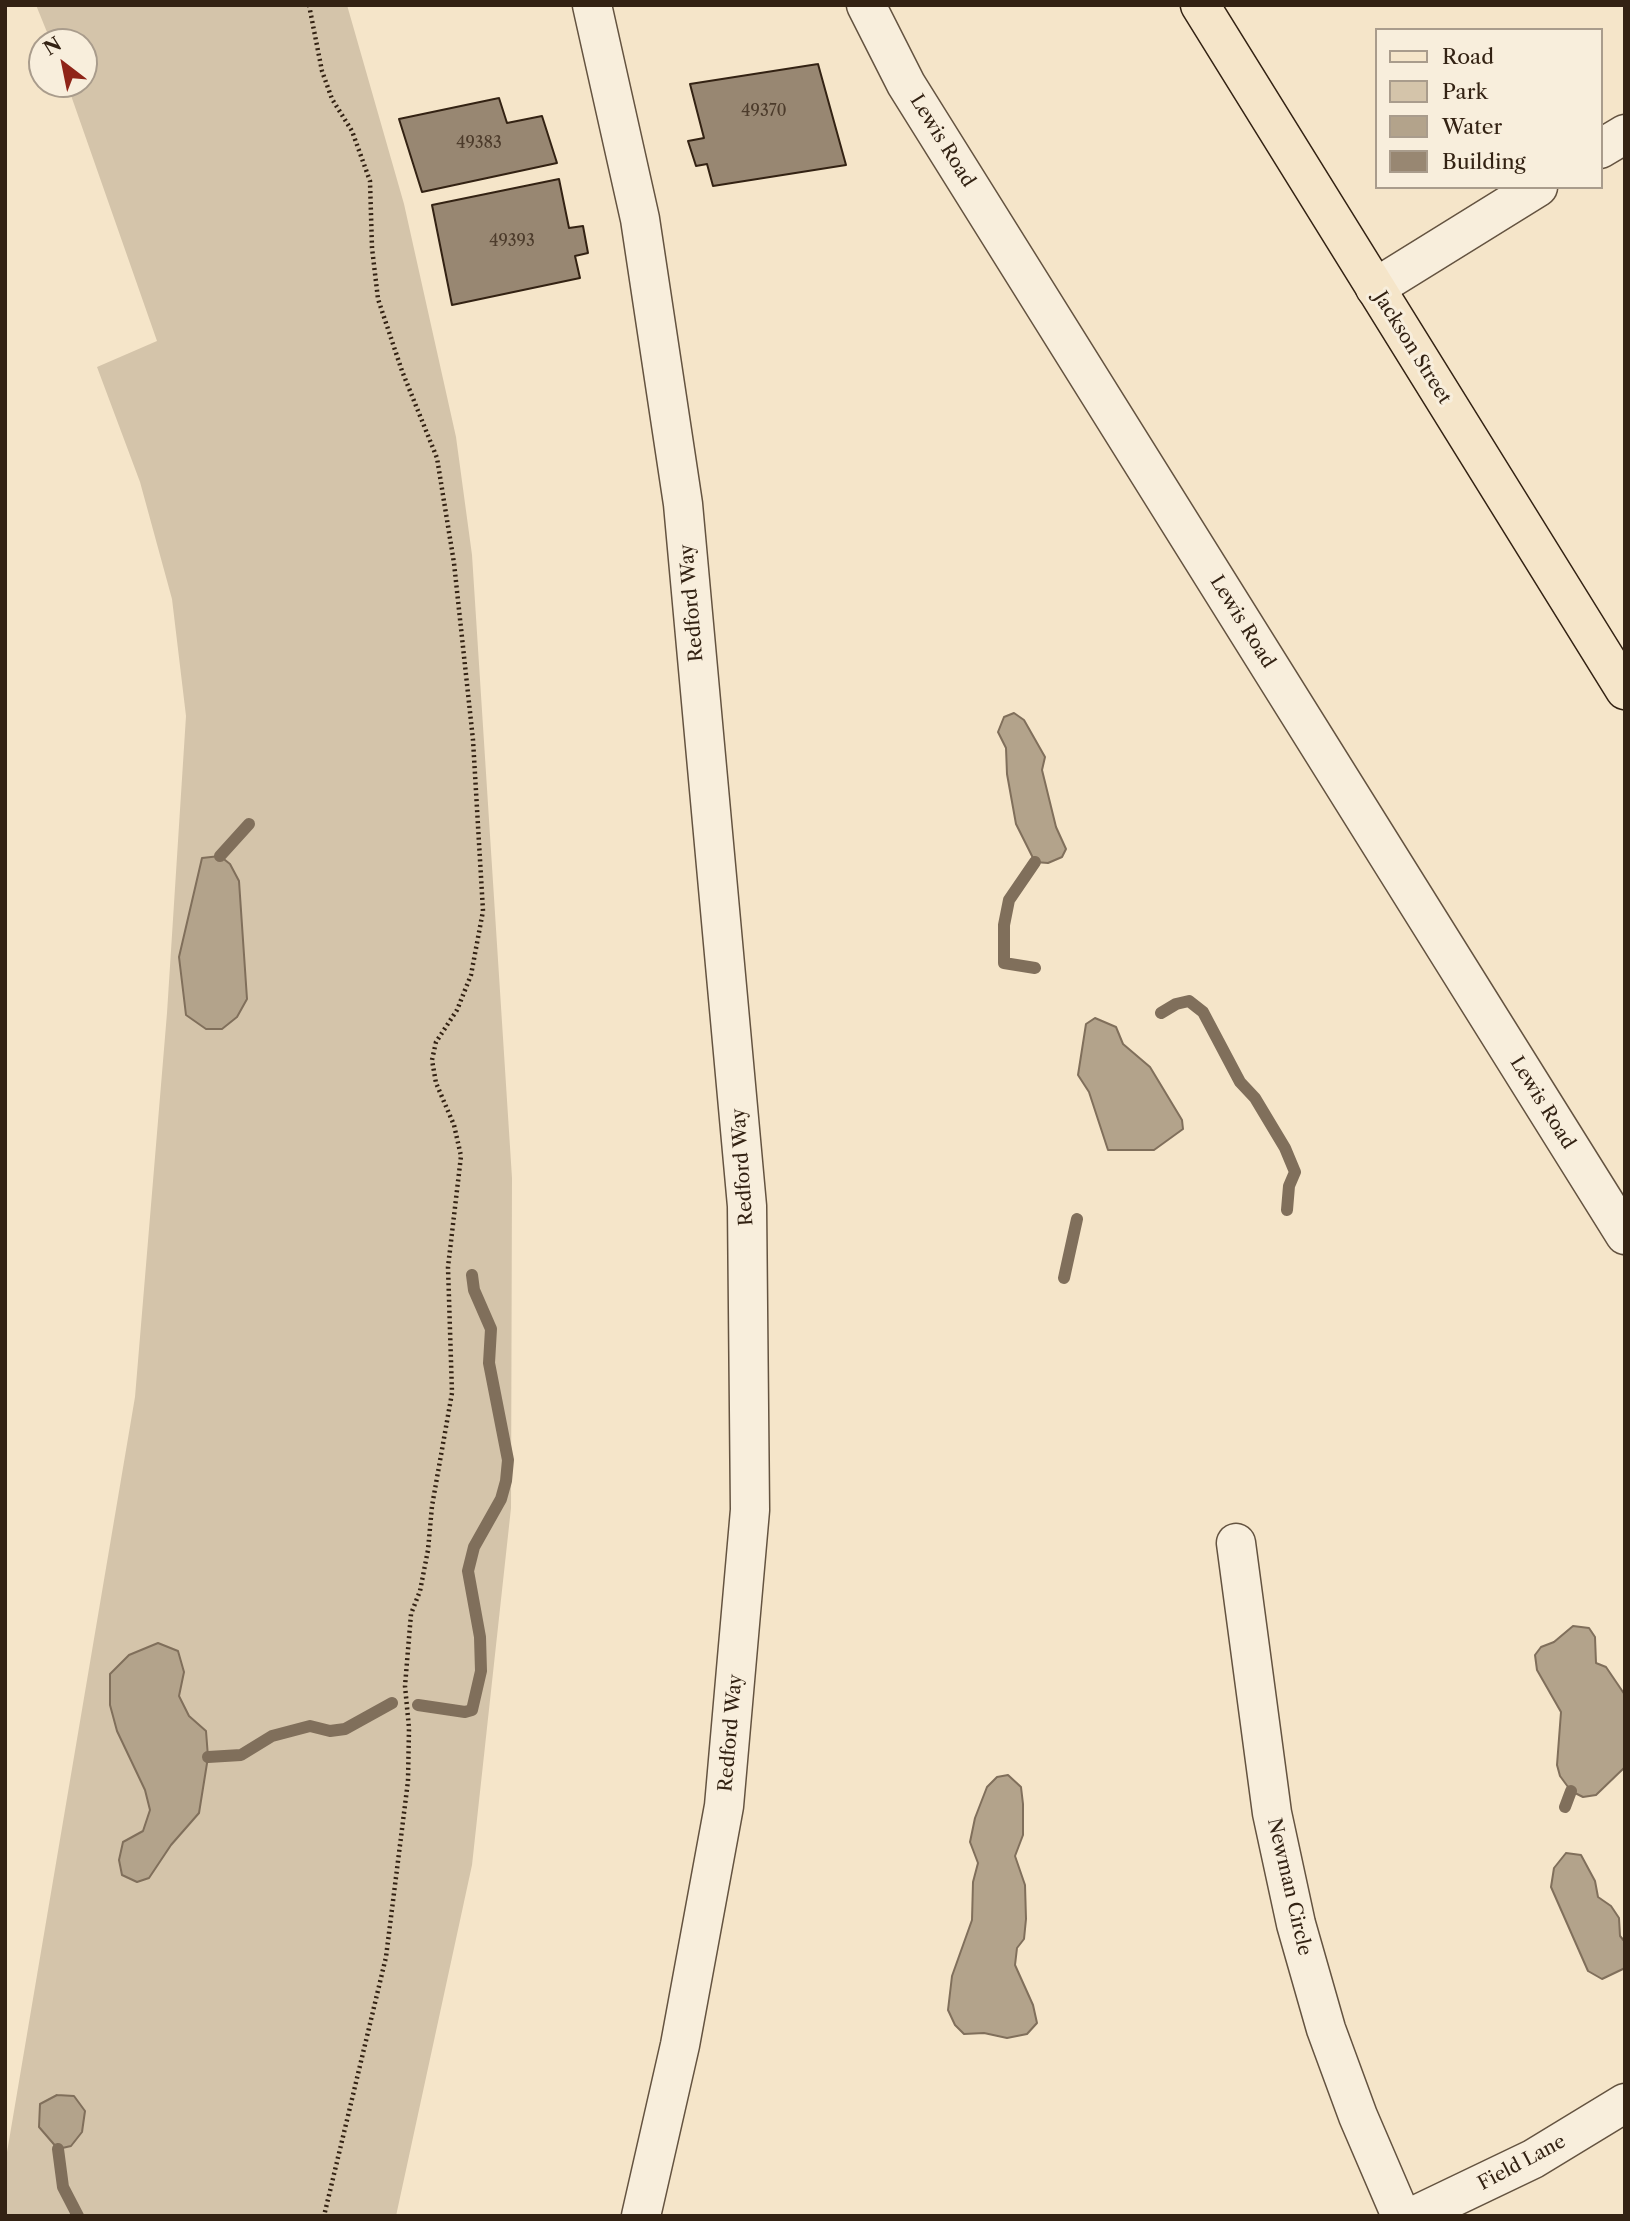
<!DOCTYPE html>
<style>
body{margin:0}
#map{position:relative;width:1630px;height:2221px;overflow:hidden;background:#f5e5c9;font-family:"Libre Caslon Text",serif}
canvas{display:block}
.frame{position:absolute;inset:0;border:7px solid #332213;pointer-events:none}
.legend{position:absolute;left:1375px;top:28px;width:228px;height:161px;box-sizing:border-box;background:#f8eedc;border:2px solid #a99c8c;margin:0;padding:9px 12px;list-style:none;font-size:21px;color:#332213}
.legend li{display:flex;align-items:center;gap:14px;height:35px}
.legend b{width:35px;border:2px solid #a99c8c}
.north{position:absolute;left:28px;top:28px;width:70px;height:70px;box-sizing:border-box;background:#f8eedc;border:2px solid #a99c8c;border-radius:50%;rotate:328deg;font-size:19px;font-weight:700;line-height:28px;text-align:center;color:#332213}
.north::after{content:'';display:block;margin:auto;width:24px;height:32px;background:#8f2418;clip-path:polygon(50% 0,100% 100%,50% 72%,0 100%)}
</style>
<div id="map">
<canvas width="1630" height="2221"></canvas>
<div class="frame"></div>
<ul class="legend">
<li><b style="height:9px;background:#f5e5c9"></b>Road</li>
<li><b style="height:19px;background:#d4c4aa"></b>Park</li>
<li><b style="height:19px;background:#b3a38b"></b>Water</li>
<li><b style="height:19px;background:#988772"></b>Building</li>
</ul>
<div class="north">N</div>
</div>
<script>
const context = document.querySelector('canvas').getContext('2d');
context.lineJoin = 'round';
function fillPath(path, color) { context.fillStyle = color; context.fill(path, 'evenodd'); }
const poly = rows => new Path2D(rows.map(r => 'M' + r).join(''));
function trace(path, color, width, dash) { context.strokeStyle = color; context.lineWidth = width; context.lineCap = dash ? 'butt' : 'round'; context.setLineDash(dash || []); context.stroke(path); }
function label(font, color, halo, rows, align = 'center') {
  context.font = font + ' "Libre Caslon Text",serif'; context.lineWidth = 6; context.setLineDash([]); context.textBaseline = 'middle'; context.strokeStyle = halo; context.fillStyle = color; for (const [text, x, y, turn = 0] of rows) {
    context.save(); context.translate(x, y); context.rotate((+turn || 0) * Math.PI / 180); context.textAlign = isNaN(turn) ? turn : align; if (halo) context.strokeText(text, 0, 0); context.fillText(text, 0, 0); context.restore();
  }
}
const green = poly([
 [36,5,347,5,404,204,456,437,472,555,512,1178,511,1508,472,1865,396,2216,5,2216,5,2164,135,1397,167,1013,186,716,172,599,140,482,97,367,157,341,67,84,84,84,84,42,51,42]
]);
const water = poly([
 [1014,713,1024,720,1045,757,1042,770,1056,827,1066,849,1062,857,1048,863,1035,862,1016,824,1007,774,1006,748,998,732,1004,717,1014,713],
 [220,856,230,864,239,881,247,999,237,1017,222,1029,206,1029,186,1015,179,957,202,858,220,856],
 [1095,1018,1116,1027,1123,1044,1150,1067,1182,1120,1183,1129,1154,1150,1108,1150,1089,1092,1078,1075,1086,1024,1095,1018],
 [1573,1626,1589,1628,1595,1637,1596,1663,1606,1667,1625,1695,1625,1767,1596,1795,1583,1797,1571,1791,1560,1776,1557,1765,1561,1712,1537,1670,1535,1655,1541,1647,1554,1642,1573,1626],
 [158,1643,178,1651,184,1672,179,1696,189,1716,206,1731,208,1757,199,1813,171,1845,149,1878,137,1882,122,1875,119,1860,123,1842,143,1831,150,1810,145,1790,117,1731,110,1705,110,1674,129,1655,158,1643],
 [1008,1775,1021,1787,1023,1804,1023,1835,1015,1856,1025,1885,1026,1919,1024,1939,1017,1948,1015,1965,1033,2005,1037,2023,1027,2034,1007,2038,984,2033,964,2034,955,2025,948,2010,952,1976,972,1920,973,1882,978,1863,970,1842,975,1818,987,1787,997,1777,1008,1775],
 [1566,1853,1581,1855,1595,1881,1598,1897,1611,1906,1619,1918,1620,1936,1625,1942,1625,1968,1602,1979,1588,1971,1551,1887,1554,1868,1566,1853],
 [57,2095,74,2096,85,2111,82,2132,71,2146,58,2149,39,2127,40,2104,57,2095]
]);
const stream = poly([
 [220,856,249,824],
 [1035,968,1004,963,1004,925,1009,900,1035,862],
 [1161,1013,1176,1004,1189,1001,1203,1012,1240,1082,1255,1098,1285,1148,1295,1172,1289,1186,1287,1210],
 [1064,1278,1077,1219],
 [418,1705,465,1712,472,1710,481,1671,480,1637,468,1571,474,1547,501,1499,506,1481,508,1460,489,1363,491,1329,474,1290,472,1275],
 [208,1757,241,1755,272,1736,310,1726,330,1731,345,1729,392,1703],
 [1565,1807,1571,1791],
 [58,2149,63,2187,78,2216]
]);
const building = poly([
 [818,64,846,165,713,186,707,164,696,166,688,141,704,138,690,84,818,64],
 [499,98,507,123,542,116,557,163,422,192,399,119,499,98],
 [559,179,569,228,583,226,588,253,575,256,580,278,452,305,432,205,559,179]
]);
const path = poly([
 [309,5,322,71,332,99,352,131,370,181,372,248,378,299,402,371,437,458,454,563,473,740,483,911,471,975,457,1010,436,1042,432,1060,436,1083,454,1125,461,1156,448,1267,452,1393,432,1506,428,1550,420,1591,411,1614,405,1686,409,1728,408,1781,386,1957,324,2216]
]);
const minor = poly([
 [592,5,640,219,683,504,747,1206,750,1510,724,1806,680,2045,641,2216],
 [866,5,906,84,1625,1235],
 [1600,149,1625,134],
 [1375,288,1538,187],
 [1236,1543,1272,1813,1296,1924,1326,2029,1358,2116,1401,2216],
 [1414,2216,1533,2159,1625,2103]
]);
const major = poly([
 [1200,5,1625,690]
]);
const numberNames = [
 ["49370",764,111],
 ["49383",479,143],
 ["49393",512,241]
];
const streetNames = [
 ["Lewis Road",942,141,58],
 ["Jackson Street",1412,348,58],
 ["Redford Way",692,603,-95],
 ["Lewis Road",1242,622,58],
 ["Lewis Road",1542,1103,58],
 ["Redford Way",743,1167,-94],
 ["Redford Way",731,1733,-85],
 ["Newman Circle",1289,1887,77],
 ["Field Lane",1522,2163,-28]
];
fillPath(green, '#d4c4aa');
fillPath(water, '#b3a38b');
trace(water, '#806f5b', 2);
trace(stream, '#806f5b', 12);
fillPath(building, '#988772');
trace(building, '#332213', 2);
trace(minor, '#645340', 41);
trace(major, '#332213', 41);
trace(path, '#332213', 4.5, [2, 3.5]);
trace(minor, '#f8eedc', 38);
trace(major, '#f5e5c9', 38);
label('16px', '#4c3b2b', null, numberNames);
label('19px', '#332213', '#f8eedc', streetNames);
</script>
